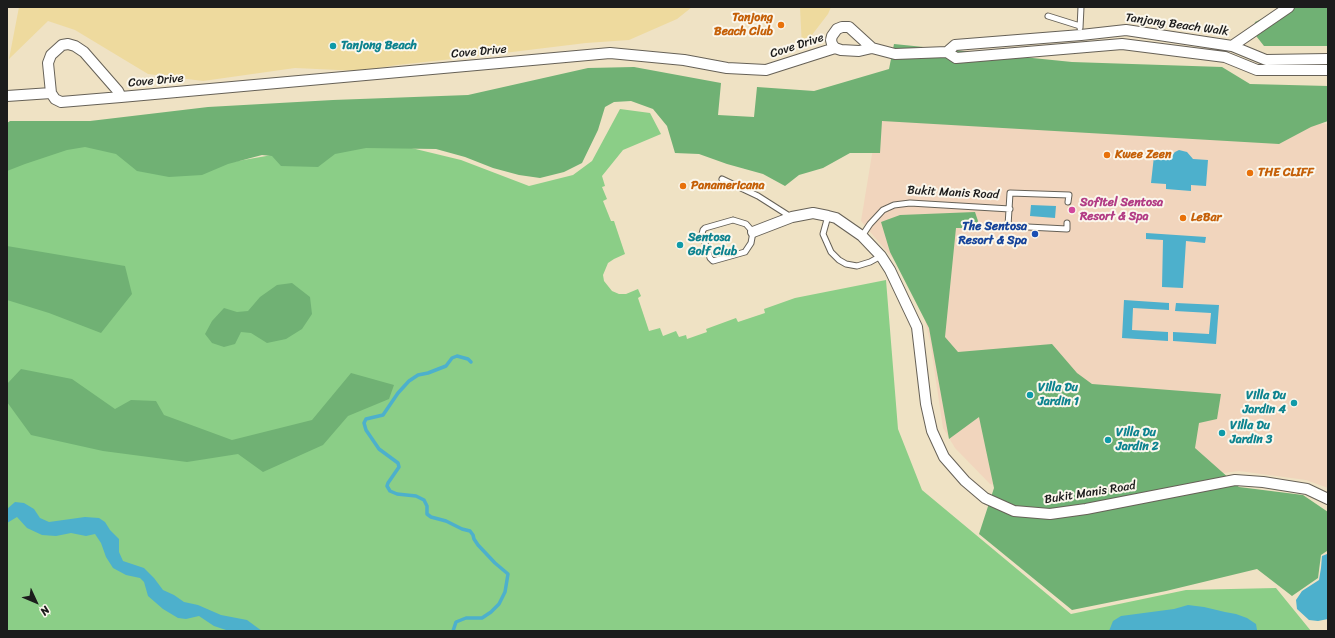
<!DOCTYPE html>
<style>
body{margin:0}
#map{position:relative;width:1335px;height:638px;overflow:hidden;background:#efe2c4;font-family:Sriracha,sans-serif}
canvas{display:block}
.frame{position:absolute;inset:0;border:8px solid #1c1c1c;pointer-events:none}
.north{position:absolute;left:16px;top:582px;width:40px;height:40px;-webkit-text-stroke:3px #fbf7ec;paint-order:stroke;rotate:134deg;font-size:11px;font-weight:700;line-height:16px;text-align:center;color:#1c1c1c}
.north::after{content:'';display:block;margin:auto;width:14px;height:18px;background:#1c1c1c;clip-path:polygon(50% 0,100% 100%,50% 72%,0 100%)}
</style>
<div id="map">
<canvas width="1335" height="638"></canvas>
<div class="frame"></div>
<div class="north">N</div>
</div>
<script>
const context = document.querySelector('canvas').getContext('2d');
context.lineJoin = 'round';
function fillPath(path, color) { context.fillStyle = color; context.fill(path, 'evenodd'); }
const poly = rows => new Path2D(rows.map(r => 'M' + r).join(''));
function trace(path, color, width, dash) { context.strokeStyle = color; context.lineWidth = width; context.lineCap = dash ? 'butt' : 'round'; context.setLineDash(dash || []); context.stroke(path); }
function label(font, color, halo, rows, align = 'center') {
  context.font = font + ' Sriracha,sans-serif'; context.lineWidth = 4; context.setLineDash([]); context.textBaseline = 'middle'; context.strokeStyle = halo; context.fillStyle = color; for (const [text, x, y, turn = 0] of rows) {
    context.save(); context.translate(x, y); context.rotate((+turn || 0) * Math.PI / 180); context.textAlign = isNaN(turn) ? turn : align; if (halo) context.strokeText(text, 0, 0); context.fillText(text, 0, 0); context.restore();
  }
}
const built = poly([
 [1228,113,1328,124,1328,488,1306,480,1239,471,1193,477,1072,503,990,484,955,448,943,428,930,341,920,300,900,267,861,221,878,118]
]);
const green = poly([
 [620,109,650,113,661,134,623,150,602,176,605,186,602,187,607,199,603,201,611,221,614,221,625,254,614,259,608,263,603,275,604,281,612,291,619,294,626,294,638,289,641,296,638,298,649,331,660,328,663,336,676,331,679,337,686,335,687,339,707,332,706,329,736,318,738,322,765,313,764,309,795,298,886,280,898,429,922,490,1071,614,1186,590,1276,588,1311,631,7,631,7,156,85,146,203,167,370,138,461,160,529,186,573,175,592,161]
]);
const forest = poly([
 [1296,7,1328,7,1328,46,1264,46,1253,32,1255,22,1266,17,1293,9],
 [894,44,1072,62,1222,67,1250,84,1328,86,1328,121,1311,127,1279,144,882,121,880,153,850,153,823,168,799,175,785,186,763,174,727,164,699,154,675,153,667,126,653,109,631,101,614,102,605,107,598,130,582,163,564,172,540,178,519,175,493,168,465,157,436,149,366,148,335,154,318,167,281,166,272,156,262,155,228,164,202,175,169,177,137,171,116,154,85,147,67,150,25,164,7,171,7,123,10,121,90,121,208,107,333,100,468,95,588,68,634,67,721,83,718,115,754,117,757,87,814,91,889,69],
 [975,212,978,221,975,228,956,228,945,337,958,352,1052,344,1077,373,1092,384,1221,394,1217,419,1199,423,1195,448,1239,487,1303,495,1328,512,1328,552,1327,551,1321,555,1318,578,1292,596,1257,569,1166,591,1072,610,979,534,994,488,979,417,949,439,929,328,890,252,881,222,900,215],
 [7,246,125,266,132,294,101,333,49,313,7,300],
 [292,283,310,297,312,314,302,329,286,339,267,343,251,333,241,332,235,344,224,347,212,343,205,334,212,321,224,308,237,312,248,311,260,297,277,285],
 [21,369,72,379,115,409,131,400,156,401,164,415,232,440,312,420,351,373,394,385,389,399,348,416,323,445,263,472,238,454,187,462,103,451,31,435,7,402,7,384]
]);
const sand = poly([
 [19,7,692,7,677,19,629,40,586,43,471,57,397,65,360,71,295,68,203,81,148,74,75,30,48,21,9,59],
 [800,7,831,7,828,14,802,48]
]);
const water = poly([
 [1179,150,1187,152,1193,159,1208,160,1206,186,1191,185,1191,191,1166,189,1166,184,1151,183,1154,156,1169,158,1175,152],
 [1031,205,1056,206,1055,218,1030,216],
 [1146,233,1206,237,1205,243,1186,241,1183,288,1162,287,1163,240,1146,239],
 [1124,300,1169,303,1169,310,1133,308,1132,330,1168,332,1168,341,1122,338],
 [1176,303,1219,305,1216,344,1173,341,1173,332,1209,334,1211,313,1175,311],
 [15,502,24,503,34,509,40,518,49,522,85,517,99,518,105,522,110,530,119,539,119,552,123,561,144,568,154,578,163,590,174,595,184,602,198,605,221,615,247,620,262,631,226,630,214,626,199,616,186,619,178,618,163,609,148,596,144,582,140,578,126,575,113,568,106,557,101,543,95,534,86,536,71,533,56,536,42,535,27,528,17,517,7,523,7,509],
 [1327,554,1328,556,1328,619,1318,621,1309,620,1297,609,1296,600,1302,591,1319,580,1321,568,1322,556],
 [1188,605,1204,607,1225,612,1236,614,1247,618,1256,624,1257,630,1109,631,1113,621,1121,616,1174,609]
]);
const stream = poly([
 [453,631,456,622,466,618,482,618,491,612,499,604,505,592,508,574,495,563,478,545,474,539,473,535,470,531,462,529,446,521,431,517,427,514,427,506,424,500,416,496,397,494,390,491,387,486,388,483,399,467,398,463,379,449,366,430,364,423,366,419,383,415,398,393,409,381,418,375,428,373,446,366,452,358,457,356,468,359,471,362]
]);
const service = poly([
 [1048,16,1080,26],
 [1080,28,1081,7],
 [722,179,758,196,791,217],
 [828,216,823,234,831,252,839,260,846,264,857,266,870,262,881,256],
 [733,220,746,224,753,232,751,243,745,252,713,261,710,258,702,234,703,230,705,228,733,220],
 [1067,223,1067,229,1008,226,1010,193,1069,195,1068,202],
 [862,236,870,224,883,210,894,205,910,203,1010,209]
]);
const minor = poly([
 [1232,46,1289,7],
 [872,48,849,27,842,27,837,29,832,36,831,40,832,44,835,48,841,50,859,51,872,48,895,54,947,52,955,45,1081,35,1126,30,1232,46,1266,60,1328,59],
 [947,52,956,58,1122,44,1225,57,1257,70,1328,70],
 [7,96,51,93],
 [121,97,118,91,84,52,75,46,68,44,62,45,51,55,48,63,51,93,55,99,61,102,121,97,610,53,684,60,727,68,766,70,835,48],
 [753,232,792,217,813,213,828,216,836,218,862,236,881,256,890,270,917,327,926,404,932,431,944,457,965,481,985,498,1014,511,1050,514,1086,509,1235,480,1263,482,1307,489,1328,499]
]);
const markers = [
 [781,25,4,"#e8710a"],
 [333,46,4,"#0f9aa8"],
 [1107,155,4,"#e8710a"],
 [1250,173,4,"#e8710a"],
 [683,186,4,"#e8710a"],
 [1072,210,4,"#d1479c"],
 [1183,218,4,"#e8710a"],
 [1035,234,4,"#1a4fb4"],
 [680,245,4,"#0f9aa8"],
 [1030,395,4,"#0f9aa8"],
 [1294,403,4,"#0f9aa8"],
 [1222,433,4,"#0f9aa8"],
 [1108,440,4,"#0f9aa8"]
];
const foodNames = [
 ["Tanjong",773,18,"right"],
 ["Beach Club",773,32,"right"],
 ["Kwee Zeen",1115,155],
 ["THE CLIFF",1258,173],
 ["Panamericana",691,186],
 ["LeBar",1191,218]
];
const streetNames = [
 ["Tanjong Beach Walk",1177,25,8],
 ["Cove Drive",797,46,-18],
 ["Cove Drive",479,52,-5],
 ["Cove Drive",156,81,-5],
 ["Bukit Manis Road",953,193,3],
 ["Bukit Manis Road",1090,493,-9]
];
const cultureNames = [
 ["Tanjong Beach",341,46],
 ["Sentosa",688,238],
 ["Golf Club",688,252],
 ["Villa Du",1038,388],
 ["Jardin 1",1038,402],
 ["Villa Du",1286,396,"right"],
 ["Jardin 4",1286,410,"right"],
 ["Villa Du",1230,426],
 ["Jardin 3",1230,440],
 ["Villa Du",1116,433],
 ["Jardin 2",1116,447]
];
const hotelNames = [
 ["Sofitel Sentosa",1080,203],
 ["Resort & Spa",1080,217]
];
const transitNames = [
 ["The Sentosa",1027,227],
 ["Resort & Spa",1027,241]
];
fillPath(built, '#f1d5bd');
fillPath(green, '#8bce87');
fillPath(forest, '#70b174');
fillPath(sand, '#eeda9e');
fillPath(water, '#4db0cc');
trace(stream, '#4db0cc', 3.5);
trace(service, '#666157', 7);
trace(minor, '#666157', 12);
trace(service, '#fff', 5);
trace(minor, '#fff', 10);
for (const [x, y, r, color] of markers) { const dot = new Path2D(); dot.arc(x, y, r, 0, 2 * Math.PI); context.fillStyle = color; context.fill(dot); trace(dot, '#fbf7ec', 1.5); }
label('bold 12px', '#c56008', '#fbf7ec', foodNames, 'left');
label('12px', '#1c1c1c', '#fbf7ec', streetNames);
label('bold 12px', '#0d838f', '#fbf7ec', cultureNames, 'left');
label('bold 12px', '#b23c85', '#fbf7ec', hotelNames, 'left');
label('bold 12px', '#164399', '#fbf7ec', transitNames, 'right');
</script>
